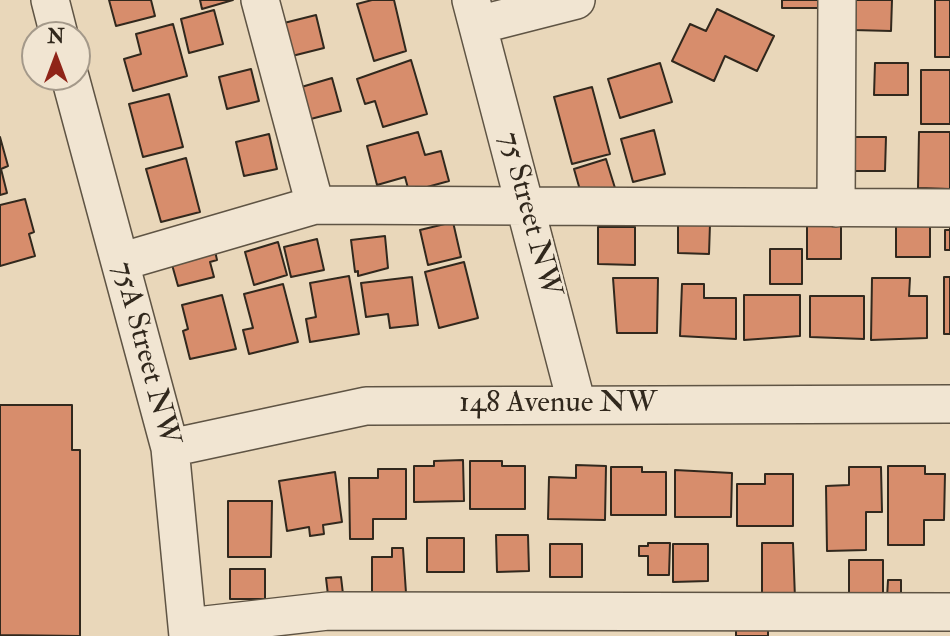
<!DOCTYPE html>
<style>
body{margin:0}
#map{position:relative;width:950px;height:636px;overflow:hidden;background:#e9d7ba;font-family:"IM FELL Double Pica",serif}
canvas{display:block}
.north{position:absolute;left:21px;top:21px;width:70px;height:70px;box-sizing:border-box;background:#f1e5d2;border:2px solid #a4998a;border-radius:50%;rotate:0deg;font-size:19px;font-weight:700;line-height:28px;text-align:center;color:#31281d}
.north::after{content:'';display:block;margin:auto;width:24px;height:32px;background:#8f2418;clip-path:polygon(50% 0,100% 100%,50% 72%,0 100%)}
</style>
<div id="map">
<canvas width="950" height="636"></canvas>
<div class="north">N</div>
</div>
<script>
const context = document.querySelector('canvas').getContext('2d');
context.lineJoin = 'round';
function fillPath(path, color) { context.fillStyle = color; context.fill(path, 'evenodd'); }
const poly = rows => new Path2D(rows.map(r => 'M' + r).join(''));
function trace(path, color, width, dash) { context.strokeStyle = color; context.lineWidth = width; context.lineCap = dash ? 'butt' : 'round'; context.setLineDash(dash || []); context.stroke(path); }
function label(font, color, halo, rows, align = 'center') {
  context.font = font + ' "IM FELL Double Pica",serif'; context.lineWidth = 5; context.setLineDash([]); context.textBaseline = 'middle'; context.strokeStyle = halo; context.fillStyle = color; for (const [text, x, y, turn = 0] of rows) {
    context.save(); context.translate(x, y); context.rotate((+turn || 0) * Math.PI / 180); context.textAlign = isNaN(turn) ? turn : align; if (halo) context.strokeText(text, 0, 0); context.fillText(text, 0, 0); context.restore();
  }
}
const building = poly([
 [109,0,151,0,155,16,116,26,109,0],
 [200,0,233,0,202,9,200,0],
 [372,0,394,0,406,51,374,61,357,4,372,0],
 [782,0,823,0,823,8,782,8,782,0],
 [854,0,892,0,891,31,853,30,854,0],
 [935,0,950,0,950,57,935,57,935,0],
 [717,9,774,36,757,71,725,56,714,81,672,61,690,24,706,31,717,9],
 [214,10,223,44,189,53,181,19,214,10],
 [316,15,324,48,288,57,280,24,316,15],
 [173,24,187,76,133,91,124,59,141,54,136,34,173,24],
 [411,60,427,114,383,127,375,101,365,104,357,79,411,60],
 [660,63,672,102,620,118,608,79,660,63],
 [875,63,908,63,908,95,874,95,875,63],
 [251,69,259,101,227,109,219,77,251,69],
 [921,70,950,70,950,124,921,124,921,70],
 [332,78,341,111,307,120,298,88,332,78],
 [592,87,610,154,572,164,554,97,592,87],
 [169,94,183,147,143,157,129,104,169,94],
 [654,130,665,174,633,182,621,139,654,130],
 [418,132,425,155,441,151,449,181,409,192,405,177,377,185,367,146,418,132],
 [919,132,950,132,950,189,918,188,919,132],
 [269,134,277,169,244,176,236,142,269,134],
 [0,137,8,166,1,169,7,193,0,195,0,137],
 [851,137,886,137,885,171,851,171,851,137],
 [186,158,200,212,161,222,146,169,186,158],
 [606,159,615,188,582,197,574,169,606,159],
 [25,199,34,232,29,234,35,256,0,266,0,205,25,199],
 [453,222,461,257,428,265,420,230,453,222],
 [678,224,710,224,709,254,678,253,678,224],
 [807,224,841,225,841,259,807,259,807,224],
 [896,225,930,225,930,257,896,257,896,225],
 [950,226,950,250,945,250,945,230,950,230,950,226],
 [598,227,635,227,635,265,598,264,598,227],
 [385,236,388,268,358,276,358,271,355,272,351,240,385,236],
 [317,239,324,270,291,277,284,247,317,239],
 [213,242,217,260,210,262,214,277,178,286,169,254,213,242],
 [278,242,287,275,254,285,245,252,278,242],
 [770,249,802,249,802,284,770,284,770,249],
 [464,262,478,318,439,328,425,272,464,262],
 [349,276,359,334,310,342,306,319,316,317,310,283,349,276],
 [412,277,418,325,390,328,388,314,366,317,361,283,412,277],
 [944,277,950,277,950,334,944,334,944,277],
 [613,278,658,278,657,333,617,333,613,278],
 [872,278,910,278,909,296,927,296,927,338,871,340,872,278],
 [283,284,298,342,249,354,243,330,253,328,244,294,283,284],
 [682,284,704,284,704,298,736,298,736,339,680,336,682,284],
 [222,295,236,349,190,359,183,331,188,329,182,305,222,295],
 [744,295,800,295,800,336,744,340,744,295],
 [810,296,864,296,864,339,810,337,810,296],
 [0,405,72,405,72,450,80,450,80,636,0,635,0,405],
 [463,460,464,501,414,502,414,466,434,466,434,461,463,460],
 [470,461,502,461,502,466,525,466,525,509,470,509,470,461],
 [576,465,606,466,605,520,548,519,549,477,576,478,576,465],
 [888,466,925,466,925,474,945,474,944,520,924,520,924,545,888,545,888,466],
 [611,467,642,467,642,472,666,472,666,515,611,515,611,467],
 [849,467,881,467,882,512,866,512,866,550,827,551,826,486,849,485,849,467],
 [378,469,406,469,406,519,373,519,373,539,350,539,349,478,378,478,378,469],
 [675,470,732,473,731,517,675,517,675,470],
 [335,472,342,522,323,525,324,534,310,536,309,527,287,531,279,481,335,472],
 [765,474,793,474,793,526,737,526,737,484,765,484,765,474],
 [228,501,272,501,271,557,228,557,228,501],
 [496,535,528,535,529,571,497,572,496,535],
 [427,538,464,538,464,572,427,572,427,538],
 [648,543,670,543,669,575,648,575,648,556,639,556,639,546,648,546,648,543],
 [762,543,793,543,795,599,762,599,762,543],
 [550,544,582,544,582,577,550,577,550,544],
 [673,544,708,544,708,581,673,582,673,544],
 [392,548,403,548,406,593,372,593,372,557,392,557,392,548],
 [849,560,883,560,883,599,849,600,849,560],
 [230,569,265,569,265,599,230,599,230,569],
 [341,577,343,594,328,595,326,578,341,577],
 [888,580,901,580,901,598,887,598,888,580],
 [736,627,768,627,768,636,736,636,736,627]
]);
const minor = poly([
 [50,0,59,35],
 [260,0,315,205],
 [471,0,577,405],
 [478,25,576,0],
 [70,77,170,448,188,636],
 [836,208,837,0],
 [120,262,315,205,950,208],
 [170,448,366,406,950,404],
 [188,627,328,611,950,612]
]);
const streetNames = [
 ["75 Street NW",528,215,75],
 ["75A Street NW",144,354,75],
 ["148 Avenue NW",558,405]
];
fillPath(building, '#d78d6c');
trace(building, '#31281d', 2);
trace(minor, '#5f5444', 40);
trace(minor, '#f1e5d2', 37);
label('30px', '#31281d', '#f1e5d2', streetNames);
</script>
